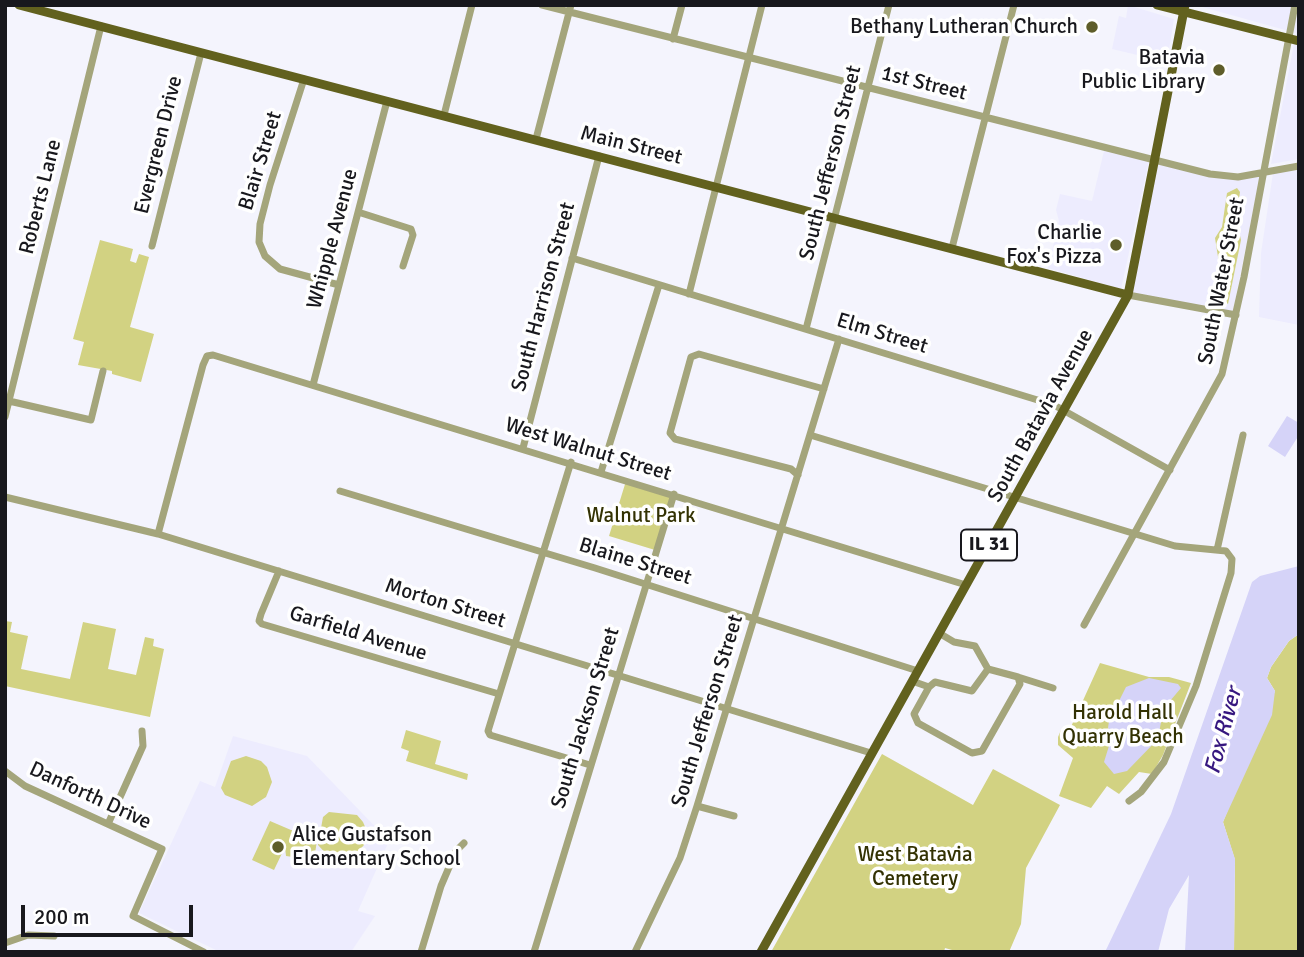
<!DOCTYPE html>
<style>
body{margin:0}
#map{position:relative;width:1304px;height:957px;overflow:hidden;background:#f4f4fd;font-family:Signika,sans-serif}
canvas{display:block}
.frame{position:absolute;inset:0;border:7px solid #18181d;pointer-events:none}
.scale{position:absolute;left:21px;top:905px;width:172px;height:32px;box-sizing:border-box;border:4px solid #18181d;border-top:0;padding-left:9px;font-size:21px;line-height:24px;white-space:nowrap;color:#18181d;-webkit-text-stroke:5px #fff;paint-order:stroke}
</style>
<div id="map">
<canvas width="1304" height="957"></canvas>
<div class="frame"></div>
<div class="scale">200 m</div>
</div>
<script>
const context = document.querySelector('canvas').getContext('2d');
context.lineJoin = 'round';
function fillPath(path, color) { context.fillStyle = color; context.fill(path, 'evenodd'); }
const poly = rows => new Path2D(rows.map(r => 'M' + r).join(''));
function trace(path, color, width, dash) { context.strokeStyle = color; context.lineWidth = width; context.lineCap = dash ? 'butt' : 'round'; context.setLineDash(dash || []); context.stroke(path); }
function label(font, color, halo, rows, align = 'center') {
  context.font = font + ' Signika,sans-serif'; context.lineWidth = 7; context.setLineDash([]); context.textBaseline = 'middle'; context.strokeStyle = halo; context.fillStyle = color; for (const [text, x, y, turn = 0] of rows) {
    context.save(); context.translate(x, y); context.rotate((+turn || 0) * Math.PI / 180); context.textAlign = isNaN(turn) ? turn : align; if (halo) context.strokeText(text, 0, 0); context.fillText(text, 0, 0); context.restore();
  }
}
const built = poly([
 [1128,5,1174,19,1167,62,1112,49,1119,16,1126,18],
 [1195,5,1299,5,1299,159,1271,164,1296,33],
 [1104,151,1149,161,1121,289,1048,268,1059,221,1056,210,1060,194,1092,201],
 [1158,163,1210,177,1260,175,1233,312,1132,294],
 [1299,170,1299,325,1259,317,1261,253,1273,173],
 [233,736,307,756,389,841,358,911,375,916,351,952,220,952,139,913,200,781,215,787]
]);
const green = poly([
 [1237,188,1240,192,1236,219,1241,240,1228,304,1225,301,1215,238,1222,227,1227,193],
 [100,240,133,249,130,261,136,263,139,254,149,257,130,327,154,334,141,382,112,374,112,371,78,365,84,342,73,339],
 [626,481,672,495,655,550,609,536],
 [5,621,12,622,10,632,28,636,21,669,70,679,83,622,116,629,108,669,136,675,145,637,154,639,153,646,164,649,150,717,5,686],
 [1299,634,1299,952,1234,952,1235,860,1223,822,1275,691,1267,678,1271,667,1289,641],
 [1100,663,1149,677,1169,677,1191,683,1163,755,1152,774,1139,772,1119,794,1107,786,1091,808,1059,796,1073,758,1058,745,1058,737,1061,730,1070,729],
 [406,730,441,741,435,764,468,774,467,780,406,761,409,751,401,748],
 [882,754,973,805,993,769,1060,805,1026,868,1021,924,1009,952,959,952,945,948,944,952,771,952],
 [246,756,261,761,267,767,272,782,266,797,252,806,225,795,221,788,231,761],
 [329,812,357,815,363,822,366,829,364,845,353,857,337,860,329,857,318,845,323,817],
 [270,821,291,830,318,834,314,860,286,856,285,847,274,870,252,860]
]);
const water = poly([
 [1287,416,1299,423,1299,435,1285,457,1268,446],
 [1299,566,1299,634,1289,641,1271,667,1267,678,1275,691,1272,715,1223,822,1235,859,1234,952,1185,952,1189,875,1169,909,1158,952,1105,952,1171,814,1252,582,1260,576],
 [1149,678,1178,684,1181,688,1170,701,1173,708,1161,722,1158,739,1127,771,1114,774,1104,762,1113,733,1108,728,1111,707,1117,705,1126,687]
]);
const minor = poly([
 [542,5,1210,174,1238,177,1299,166],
 [673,39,682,5],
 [304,79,270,185,260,224,259,242,265,256,280,269,339,285],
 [444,115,472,5],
 [536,139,571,5],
 [358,212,411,229,413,235,403,266],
 [152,246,201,53],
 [952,248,1014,5],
 [572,258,1054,405,1170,470],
 [689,294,762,5],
 [1128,295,1236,315],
 [806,329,889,5],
 [313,385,387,101],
 [9,401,91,420,103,371],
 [5,417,101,26],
 [810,435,1175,546,1226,551,1232,559,1231,573,1196,686,1164,762,1141,792,1129,801],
 [523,448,599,156],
 [571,462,488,731,490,735,590,765],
 [601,472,659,285],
 [798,475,791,469,675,439,670,433,691,357,699,354,824,389],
 [340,491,595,568,918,671],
 [5,497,158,534,871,753],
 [158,534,203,365,207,356,213,355,966,585],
 [1217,550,1243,435],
 [279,571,261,614,259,621,262,624,499,694],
 [1084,625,1222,374,1244,277,1295,5],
 [939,633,954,642,975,646,988,669],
 [1018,677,1053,688],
 [912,681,929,687,914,714,918,723,972,753,982,751,1020,684,1018,677,988,669,972,691,935,682,929,687],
 [5,771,25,786,162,849,133,916,204,952],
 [697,806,734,816],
 [108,824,143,746,142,731],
 [5,943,28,935,54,936],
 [421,952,441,886,456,851,464,843],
 [534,952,674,494],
 [635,952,680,858,697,806,839,339]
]);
const major = poly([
 [19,5,1128,295],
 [1157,5,1299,41],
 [761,952,1128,295,1185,5]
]);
const markers = [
 [1092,27,7,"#5e5d2a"],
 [1219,70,7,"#5e5d2a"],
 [1116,245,7,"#5e5d2a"],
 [278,847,7,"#5e5d2a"]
];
const shields = [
 [989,545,56]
];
const shieldNames = [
 ["IL 31",989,545]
];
const poiNames = [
 ["Bethany Lutheran Church",1078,27],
 ["Batavia",1205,58],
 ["Public Library",1205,82],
 ["Charlie",1102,233],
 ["Fox's Pizza",1102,257],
 ["Alice Gustafson",292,835,"left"],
 ["Elementary School",292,859,"left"]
];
const streetNames = [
 ["1st Street",924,84,14],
 ["Evergreen Drive",159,145,-76],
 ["Main Street",631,146,14],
 ["Blair Street",261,161,-73],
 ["South Jefferson Street",831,163,-76],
 ["Roberts Lane",41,197,-76],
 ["Whipple Avenue",333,239,-75],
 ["South Water Street",1222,281,-79],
 ["South Harrison Street",544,297,-75],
 ["Elm Street",882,334,17],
 ["South Batavia Avenue",1041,416,-61],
 ["West Walnut Street",588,450,17],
 ["Blaine Street",635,562,17],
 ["Morton Street",445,604,17],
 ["Garfield Avenue",358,634,17],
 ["South Jefferson Street",708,711,-73],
 ["South Jackson Street",586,718,-73],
 ["Danforth Drive",90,796,25]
];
const parkNames = [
 ["Walnut Park",641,516],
 ["Harold Hall",1123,713],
 ["Quarry Beach",1123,737],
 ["West Batavia",915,855],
 ["Cemetery",915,879]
];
const waterNames = [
 ["Fox River",1224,731,-75]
];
fillPath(built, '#edecfe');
fillPath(green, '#d2d282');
fillPath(water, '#d5d3f8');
trace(minor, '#a4a57b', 7);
trace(major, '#62611e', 9);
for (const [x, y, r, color] of markers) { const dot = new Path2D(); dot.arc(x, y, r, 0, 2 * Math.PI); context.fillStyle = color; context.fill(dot); trace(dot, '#fff', 2.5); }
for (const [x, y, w] of shields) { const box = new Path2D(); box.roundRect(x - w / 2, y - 15.5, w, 31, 5); context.fillStyle = '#fff'; context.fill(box); trace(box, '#18181d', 2); }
label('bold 19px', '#18181d', null, shieldNames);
label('21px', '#18181d', '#fff', poiNames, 'right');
label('21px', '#18181d', '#fff', streetNames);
label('21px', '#333203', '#fff', parkNames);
label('italic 23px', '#36177f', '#fff', waterNames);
</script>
